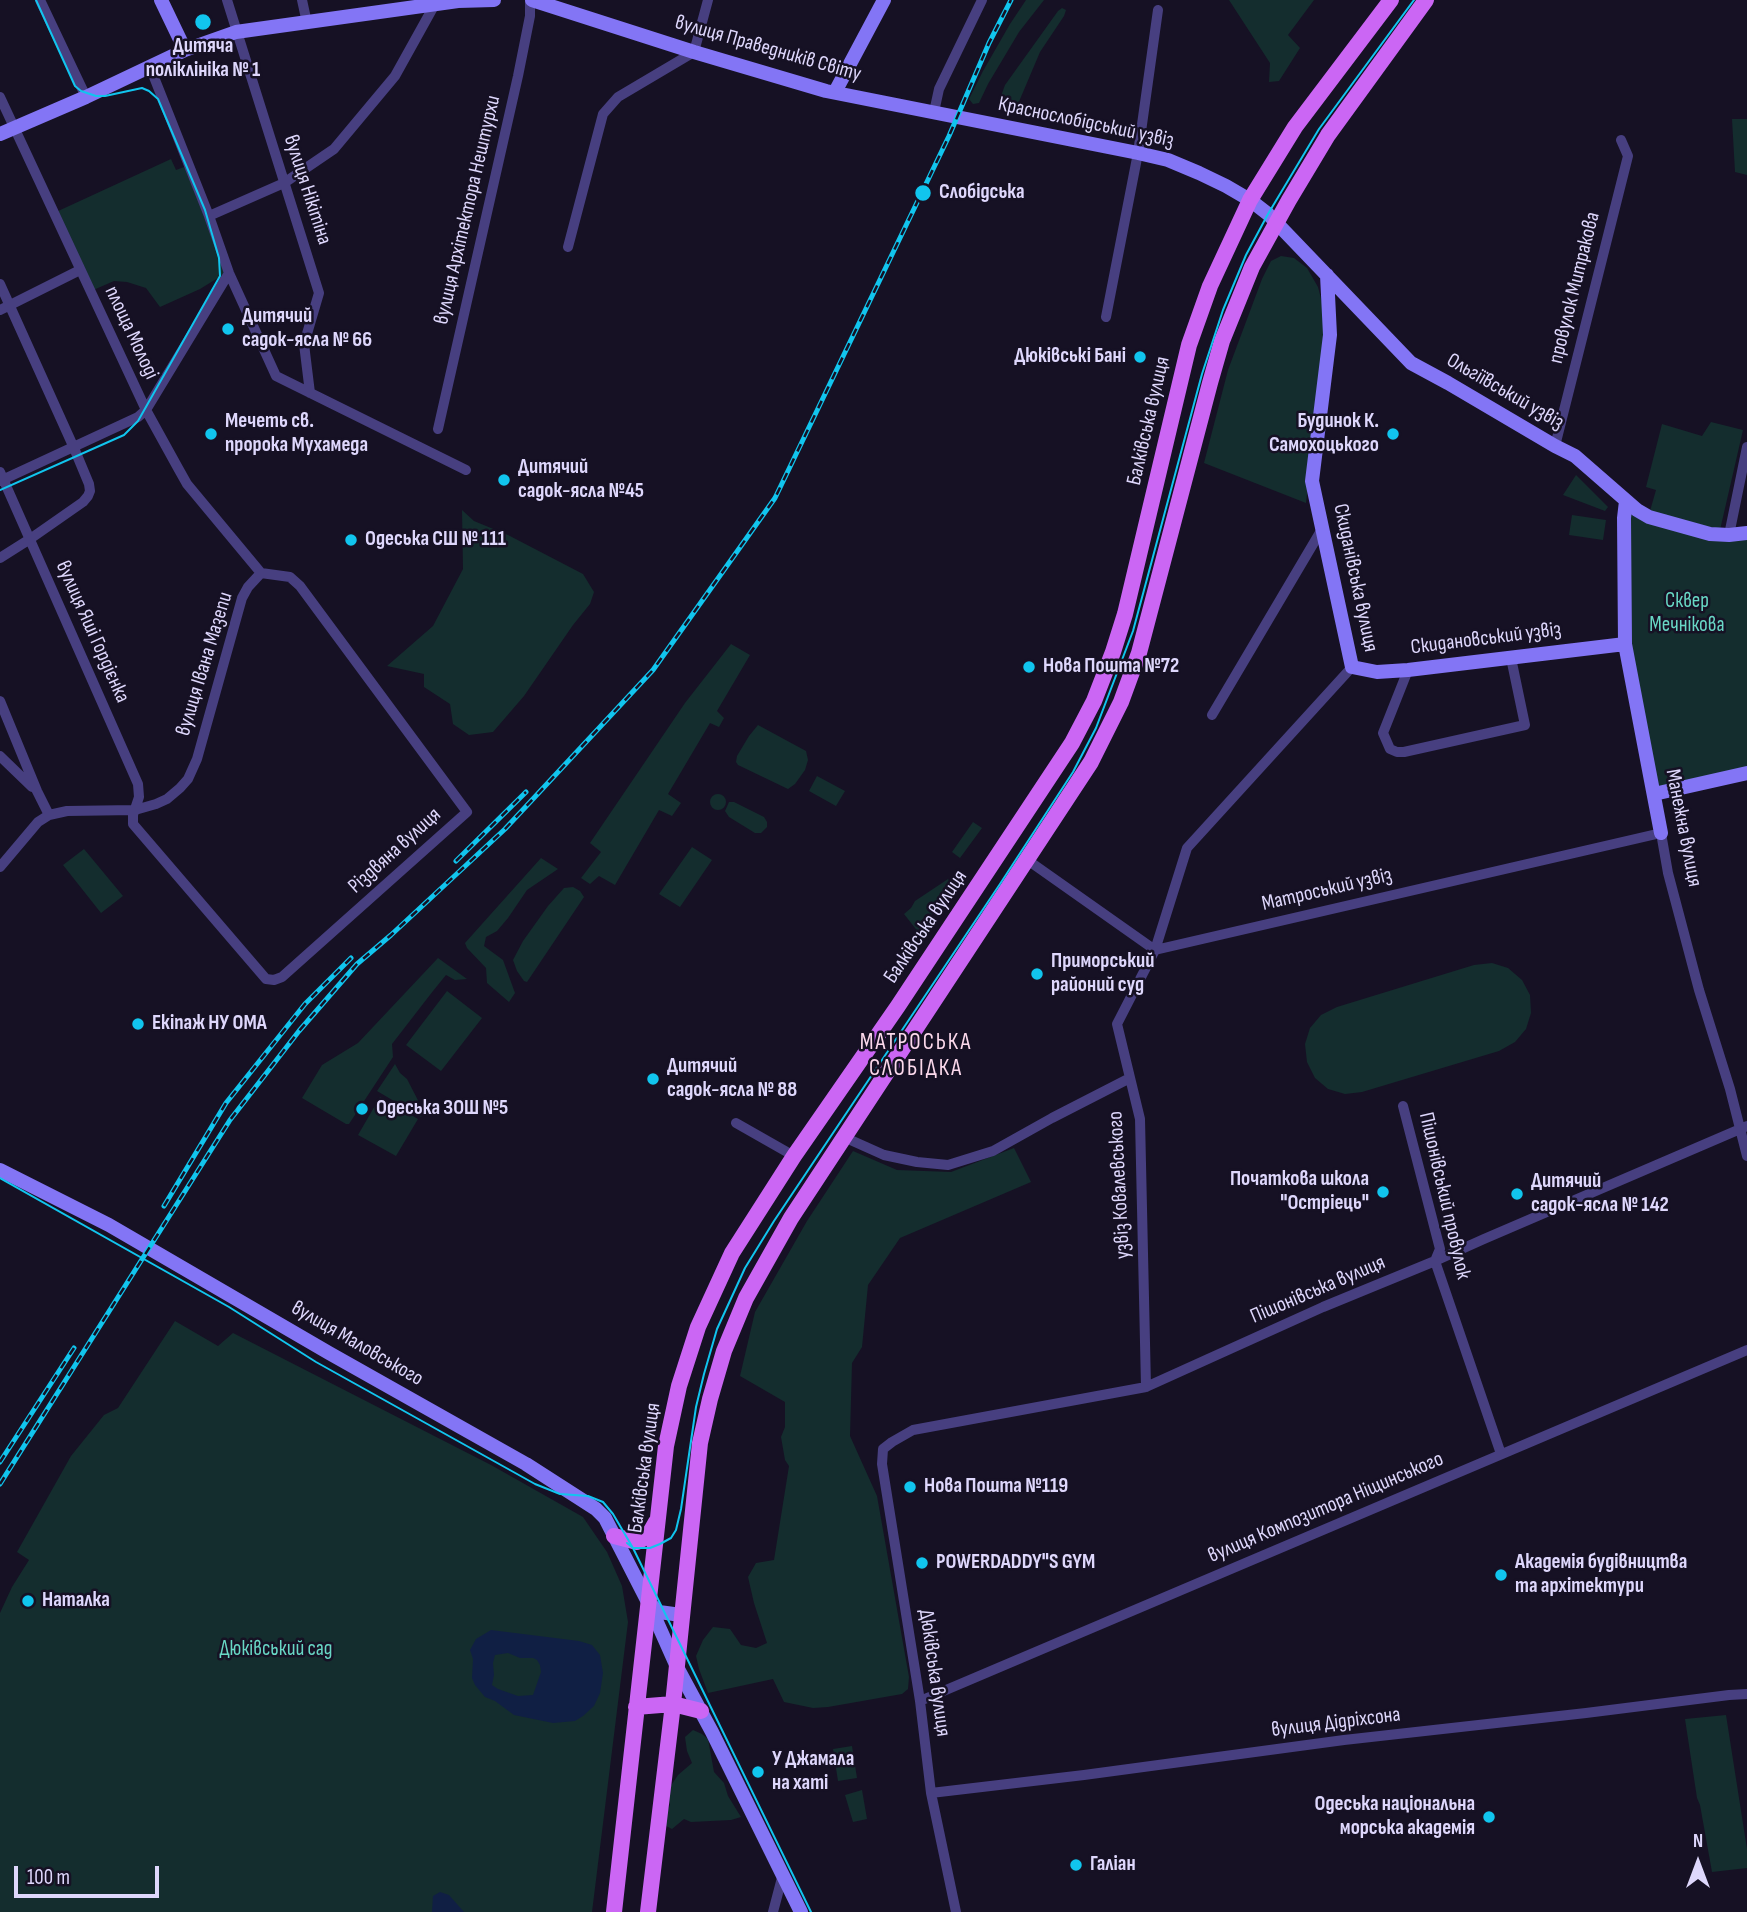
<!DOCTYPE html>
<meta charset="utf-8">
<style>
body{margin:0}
#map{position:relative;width:1747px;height:1912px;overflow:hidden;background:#161124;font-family:"Sofia Sans Condensed",sans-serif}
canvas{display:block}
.north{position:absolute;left:1663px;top:1828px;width:70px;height:70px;-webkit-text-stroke:5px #161124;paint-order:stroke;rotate:0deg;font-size:19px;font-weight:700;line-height:28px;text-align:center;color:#ded7fc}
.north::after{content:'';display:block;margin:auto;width:24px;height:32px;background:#ded7fc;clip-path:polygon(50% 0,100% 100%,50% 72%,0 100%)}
.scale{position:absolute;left:14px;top:1866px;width:145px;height:32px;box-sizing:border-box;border:4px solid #ded7fc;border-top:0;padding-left:9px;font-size:21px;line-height:24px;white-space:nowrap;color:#ded7fc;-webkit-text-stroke:5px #161124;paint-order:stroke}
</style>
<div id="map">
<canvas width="1747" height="1912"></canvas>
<div class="north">N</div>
<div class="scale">100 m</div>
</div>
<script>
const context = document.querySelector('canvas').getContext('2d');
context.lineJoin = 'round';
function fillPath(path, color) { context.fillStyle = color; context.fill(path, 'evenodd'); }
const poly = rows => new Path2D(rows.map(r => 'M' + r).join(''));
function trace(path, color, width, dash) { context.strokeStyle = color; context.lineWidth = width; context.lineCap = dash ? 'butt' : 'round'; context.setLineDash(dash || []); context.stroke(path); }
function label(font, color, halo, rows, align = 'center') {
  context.font = font + ' "Sofia Sans Condensed",sans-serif'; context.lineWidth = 5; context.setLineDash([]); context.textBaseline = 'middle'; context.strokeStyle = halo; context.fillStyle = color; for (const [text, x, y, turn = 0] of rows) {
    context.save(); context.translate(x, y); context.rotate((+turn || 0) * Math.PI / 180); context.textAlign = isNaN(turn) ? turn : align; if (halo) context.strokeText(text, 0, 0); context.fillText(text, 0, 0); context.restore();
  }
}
const green = poly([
 [1026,0,1044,0,1019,32,988,84,979,103,973,104,969,99,983,71,1010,24],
 [1229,0,1314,0,1288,35,1300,48,1279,81,1269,82,1270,63],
 [1062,8,1066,10,1064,16,1040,52,1018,104,1012,112,1004,112,997,107,1005,85,1058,11],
 [1732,119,1747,119,1747,175,1735,172],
 [171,159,176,170,187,166,226,273,200,289,160,307,146,288,127,282,114,281,91,291,56,212],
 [1281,256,1294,258,1307,268,1318,287,1324,310,1326,335,1306,503,1204,463,1228,370,1262,279,1271,261],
 [1711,422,1743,430,1720,530,1650,511,1656,490,1646,487,1662,424,1702,436],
 [1576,475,1608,507,1605,511,1563,495],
 [462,510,474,521,508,535,583,574,594,592,590,604,573,625,524,696,493,732,469,735,453,724,450,704,424,687,424,674,387,666,433,626,463,569],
 [1637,510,1649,517,1747,533,1747,773,1654,794,1625,644,1624,518],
 [1572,515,1606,520,1603,540,1569,535],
 [731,644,750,655,717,711,724,718,719,727,710,723,668,794,681,803,672,816,659,810,615,885,599,876,590,884,581,878,601,852,590,843,685,703],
 [758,725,806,751,808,760,805,770,795,784,788,789,738,765,736,762,737,756,749,736],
 [817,776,845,791,836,806,809,791],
 '710 802a8 8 0 1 1 16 0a8 8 0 1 1-16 0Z',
 [729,802,734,802,764,817,767,822,767,827,761,833,755,833,729,817,725,811],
 [973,822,982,828,960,858,952,852],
 [692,847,712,860,680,907,659,894],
 [84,849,123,896,101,913,63,865],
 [541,858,558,869,527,890,508,918,497,931,486,937,484,946,503,960,515,993,509,1002,487,983,486,968,467,948,465,943],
 [948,879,953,885,919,933,904,914,911,908,915,901],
 [573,887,580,891,584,897,527,982,524,981,517,971,513,960,523,941,548,906,564,888],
 [438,958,467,979,455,980,446,975,433,991,392,1044,393,1057,349,1124,346,1124,302,1098,322,1065,358,1043],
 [1492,963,1508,968,1522,980,1530,995,1531,1013,1526,1029,1515,1042,1499,1051,1362,1092,1345,1094,1328,1089,1315,1078,1307,1062,1305,1044,1310,1028,1321,1015,1337,1007,1474,965],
 [447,991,482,1018,441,1071,406,1045],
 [395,1064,400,1073,407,1079,424,1112,421,1117,377,1091],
 [380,1097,418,1119,396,1156,358,1135],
 [1014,1148,1031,1182,900,1238,868,1285,862,1347,852,1363,850,1436,877,1496,909,1677,908,1689,902,1694,828,1707,813,1708,784,1702,773,1679,708,1693,699,1669,696,1656,703,1640,713,1627,730,1629,741,1645,756,1648,767,1643,754,1603,748,1577,756,1563,774,1560,789,1466,785,1460,781,1437,785,1427,785,1402,740,1376,755,1312,807,1221,853,1151,897,1170,951,1172],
 [175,1321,218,1346,233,1333,491,1465,583,1517,607,1552,622,1586,628,1622,592,1912,0,1912,0,1613,12,1587,29,1560,17,1552,71,1456,104,1415,118,1408],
 [1726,1715,1747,1849,1747,1868,1712,1872,1700,1805,1697,1798,1685,1719],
 [693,1730,702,1734,708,1739,714,1772,724,1783,728,1796,741,1817,731,1820,691,1822,684,1819,672,1829,666,1826,665,1817,670,1805,667,1795,670,1787,678,1775,692,1763,687,1751,685,1737],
 [852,1746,857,1778,838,1781,833,1749],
 [862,1790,867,1819,853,1822,845,1795]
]);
const water = poly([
 [491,1630,579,1641,592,1645,600,1655,603,1673,600,1693,594,1706,583,1716,575,1721,553,1723,514,1715,495,1701,485,1697,475,1685,472,1678,473,1659,470,1650,476,1639],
 [508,1653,520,1658,533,1658,537,1660,540,1665,541,1672,533,1695,518,1696,498,1689,492,1685,494,1675,493,1663,495,1655],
 [440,1892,449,1895,464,1912,432,1912,433,1896]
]);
const street = poly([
 [40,0,86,97],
 [227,0,319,293,304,344,310,393],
 [302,0,307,23],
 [150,67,209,216,229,273,276,376,466,470],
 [0,97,146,410,178,468,187,484,261,573],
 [934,112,939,89,982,0],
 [209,216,284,183,334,149,395,76,435,4],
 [568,247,603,114,618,97,694,52,708,0],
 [0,284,74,448,89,484,90,491,88,496,83,502,30,539,0,558],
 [0,310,80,270],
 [1106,317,1138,153,1158,10],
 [438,429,518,76,530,16,530,0],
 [1555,446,1628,156,1621,140],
 [0,472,138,784,139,797,133,815,133,824,266,979,274,980,282,977,467,812,300,586,290,577,261,573],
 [0,481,138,417,146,410,229,273],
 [1729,535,1747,447],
 [1408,670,1383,733,1390,749,1397,752,1404,752,1525,725,1511,658],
 [0,701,37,791,49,815],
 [1212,715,1322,529],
 [0,756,32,787],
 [1026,859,1155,950,1661,833,1668,873,1699,990,1730,1089,1747,1156],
 [0,867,38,822,49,815,67,811,135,810,156,804,167,799,180,788,188,779,197,759,242,598,248,587,261,573],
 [1403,1106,1440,1249,1435,1261,1501,1454],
 [736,1123,794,1156],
 [846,1138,884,1155,917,1162,948,1165,993,1151,1052,1118,1130,1078],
 [1146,1387,1140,1119,1117,1024,1155,950,1187,848,1352,667],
 [920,1701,1747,1350],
 [931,1793,1084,1775,1344,1740,1586,1713,1729,1695,1747,1694],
 [773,1912,783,1874],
 [956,1912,931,1793,920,1701,882,1464,883,1449,892,1442,913,1430,1146,1387,1323,1307,1435,1261,1484,1239,1747,1126]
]);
const secondary = poly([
 [161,0,185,50],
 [532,0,694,52,826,91,1138,153,1168,160,1199,173,1226,186,1250,200,1268,214,1411,363,1448,383,1555,446,1575,456,1637,510,1649,517,1710,534,1729,535,1747,533],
 [835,92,884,0],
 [0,134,86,97,185,50,236,32,458,1,494,0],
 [1327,275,1330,335,1312,481,1352,667,1377,672,1408,670,1625,644],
 [1626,501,1624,518,1625,644,1661,833],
 [1654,794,1747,773],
 [0,1170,109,1225,329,1353,526,1464,596,1509,605,1518,648,1602,677,1667,712,1732,801,1912],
 [649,1603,659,1612,681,1615]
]);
const primary = poly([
 [614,1536,637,1542,648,1536,656,1522],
 [636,1707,673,1704,701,1711],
 [614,1912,666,1446,679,1386,698,1327,732,1253,794,1156,898,1006,1072,743,1094,701,1113,652,1125,614,1189,345,1210,286,1250,200,1295,127,1391,0],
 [648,1912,673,1704,700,1443,710,1399,724,1351,746,1298,791,1218,1091,762,1121,702,1139,653,1210,383,1222,341,1252,267,1289,200,1328,135,1426,0]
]);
const tram = poly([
 [0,490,124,435,138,421,220,276,219,258,205,210,158,99,149,91,142,88,105,96,96,96,81,91,75,86,36,0],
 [0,1178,229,1307,316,1362,535,1484,560,1494,588,1496,603,1502,613,1514,633,1548,811,1912],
 [627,1543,633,1548,650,1548,660,1544,671,1538,676,1530,681,1509,696,1407,704,1374,717,1329,745,1268,774,1221,1000,884,1073,772,1096,728,1133,631,1202,374,1223,310,1246,255,1268,214,1319,129,1414,0]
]);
const rail = poly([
 [456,861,526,792],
 [164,1206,226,1103,305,1004,351,958],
 [0,1462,74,1348],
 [0,1484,230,1120,299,1031,357,964,391,935,505,829,653,670,775,498,949,136,989,43,1011,0]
]);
const markers = [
 [203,22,9,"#11c5ee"],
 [923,193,9,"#11c5ee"],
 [228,329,7,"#11c5ee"],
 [1140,357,7,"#11c5ee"],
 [211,434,7,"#11c5ee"],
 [1393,434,7,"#11c5ee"],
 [504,480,7,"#11c5ee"],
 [351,540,7,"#11c5ee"],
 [1029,667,7,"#11c5ee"],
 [1037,974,7,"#11c5ee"],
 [138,1024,7,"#11c5ee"],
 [653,1079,7,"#11c5ee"],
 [362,1109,7,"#11c5ee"],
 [1383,1192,7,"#11c5ee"],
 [1517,1194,7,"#11c5ee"],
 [910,1487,7,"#11c5ee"],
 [922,1563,7,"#11c5ee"],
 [1501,1575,7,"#11c5ee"],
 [28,1601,7,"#11c5ee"],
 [758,1772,7,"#11c5ee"],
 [1489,1817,7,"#11c5ee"],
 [1076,1865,7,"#11c5ee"]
];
const poiNames = [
 ["Дитяча",203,47,"center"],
 ["поліклініка № 1",203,71,"center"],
 ["Слобідська",939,193],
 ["Дитячий",242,317],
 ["садок-ясла № 66",242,341],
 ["Дюківські Бані",1126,357,"right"],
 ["Мечеть св.",225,422],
 ["пророка Мухамеда",225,446],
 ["Будинок К.",1379,422,"right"],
 ["Самохоцького",1379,446,"right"],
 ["Дитячий",518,468],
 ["садок-ясла №45",518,492],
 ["Одеська СШ № 111",365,540],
 ["Нова Пошта №72",1043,667],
 ["Приморський",1051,962],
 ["районий суд",1051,986],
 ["Екіпаж НУ ОМА",152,1024],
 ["Дитячий",667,1067],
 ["садок-ясла № 88",667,1091],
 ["Одеська ЗОШ №5",376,1109],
 ["Початкова школа",1369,1180,"right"],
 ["\"Остріець\"",1369,1204,"right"],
 ["Дитячий",1531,1182],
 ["садок-ясла № 142",1531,1206],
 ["Нова Пошта №119",924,1487],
 ["POWERDADDY\"S GYM",936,1563],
 ["Академія будівництва",1515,1563],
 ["та архітектури",1515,1587],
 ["Наталка",42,1601],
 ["У Джамала",772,1760],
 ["на хаті",772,1784],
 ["Одеська національна",1475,1805,"right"],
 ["морська академія",1475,1829,"right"],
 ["Галіан",1090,1865]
];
const streetNames = [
 ["вулиця Праведників Світу",768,49,16],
 ["Краснослобідський узвіз",1086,123,12],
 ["вулиця Нікітіна",307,190,72],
 ["вулиця Архітектора Нештурхи",468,210,-77],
 ["провулок Митракова",1575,288,-76],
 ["площа Молоді",131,333,65],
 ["Ольгіївський узвіз",1505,392,30],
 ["Балківська вулиця",1149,421,-77],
 ["Скиданівська вулиця",1355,578,78],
 ["вулиця Яші Гордієнка",92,632,66],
 ["Скидановський узвіз",1486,639,-7],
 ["вулиця Івана Мазепи",205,664,-73],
 ["Манежна вулиця",1683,828,79],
 ["Різдвяна вулиця",395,851,-42],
 ["Матроський узвіз",1327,890,-13],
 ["Балківська вулиця",926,927,-56],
 ["узвіз Ковалевського",1120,1185,-93],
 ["Пішонівський провулок",1444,1196,77],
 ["Пішонівська вулиця",1318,1290,-23],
 ["вулиця Маловського",357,1344,30],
 ["Балківська вулиця",645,1468,-82],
 ["вулиця Композитора Ніщинського",1326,1508,-23],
 ["Дюківська вулиця",934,1673,82],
 ["вулиця Дідріхсона",1336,1723,-7]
];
const parkNames = [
 ["Сквер",1687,602],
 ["Мечнікова",1687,626],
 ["Дюківський сад",276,1650]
];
const neighbourhoodNames = [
 ["МАТРОСЬКА",916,1043],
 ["СЛОБІДКА",916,1069]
];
fillPath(green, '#142d2e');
fillPath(water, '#101f44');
trace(street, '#473f80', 10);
trace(secondary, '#8375f5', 14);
trace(primary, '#cb66f4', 16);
trace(tram, '#11c5ee', 2);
trace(rail, '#11c5ee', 5);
trace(rail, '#161124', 2.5, [8]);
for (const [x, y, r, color] of markers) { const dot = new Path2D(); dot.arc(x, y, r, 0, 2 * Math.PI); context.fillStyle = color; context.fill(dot); trace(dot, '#161124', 2.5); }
label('bold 21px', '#ded7fc', '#161124', poiNames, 'left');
label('21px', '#ded7fc', '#161124', streetNames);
label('21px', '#68d7c5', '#161124', parkNames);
context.letterSpacing = '2px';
label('23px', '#fcd9ec', '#161124', neighbourhoodNames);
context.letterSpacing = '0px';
</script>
